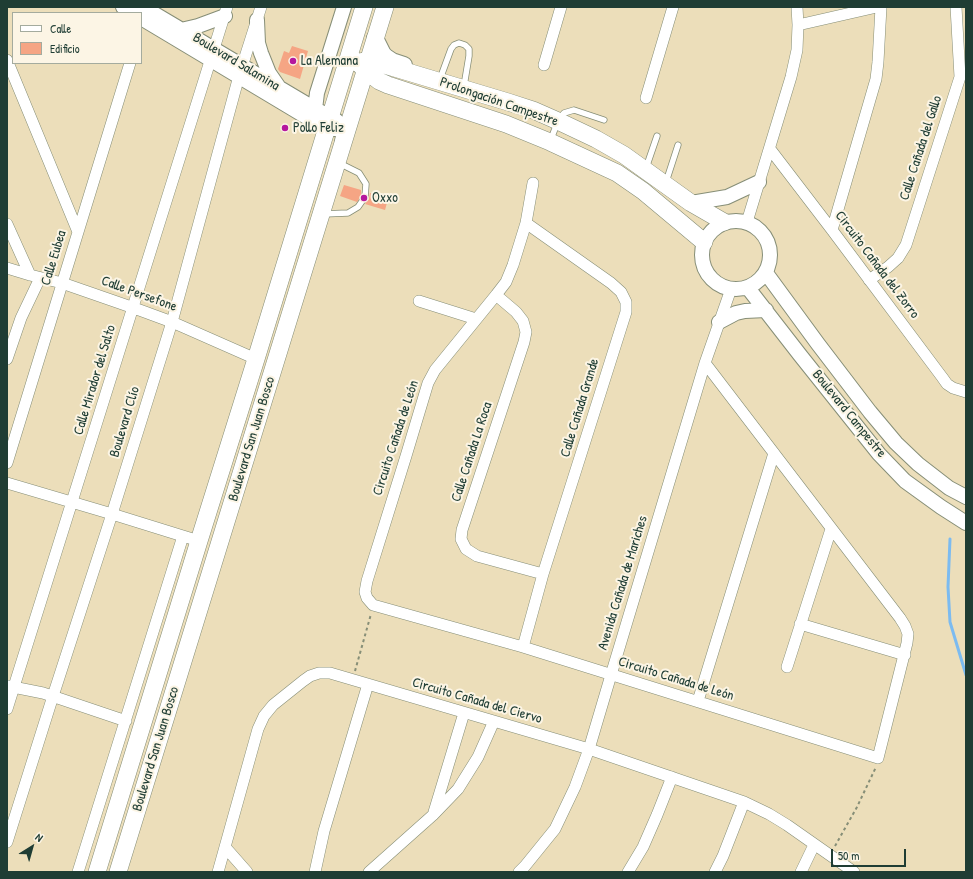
<!DOCTYPE html>
<meta charset="utf-8">
<style>
body{margin:0}
#map{position:relative;width:973px;height:879px;overflow:hidden;background:#ecdeba;font-family:"Patrick Hand",sans-serif}
canvas{display:block}
.frame{position:absolute;inset:0;border:8px solid #1f3d34;pointer-events:none}
.legend{position:absolute;left:12px;top:12px;width:130px;height:52px;box-sizing:border-box;background:#fcf5e5;border:1px solid #a4ab9e;margin:0;padding:5px 7px;list-style:none;font-size:12px;color:#1f3d34}
.legend li{display:flex;align-items:center;gap:8px;height:20px}
.legend b{width:20px;border:1px solid #a4ab9e}
.north{position:absolute;left:12px;top:827px;width:40px;height:40px;-webkit-text-stroke:3px #fcf5e5;paint-order:stroke;rotate:37deg;font-size:11px;font-weight:700;line-height:16px;text-align:center;color:#1f3d34}
.north::after{content:'';display:block;margin:auto;width:14px;height:18px;background:#1f3d34;clip-path:polygon(50% 0,100% 100%,50% 72%,0 100%)}
.scale{position:absolute;left:831px;top:849px;width:75px;height:18px;box-sizing:border-box;border:2px solid #1f3d34;border-top:0;padding-left:5px;font-size:12px;line-height:14px;white-space:nowrap;color:#1f3d34;-webkit-text-stroke:3px #fcf5e5;paint-order:stroke}
</style>
<div id="map">
<canvas width="973" height="879"></canvas>
<div class="frame"></div>
<ul class="legend">
<li><b style="height:5px;background:#fff"></b>Calle</li>
<li><b style="height:11px;background:#f5a584"></b>Edificio</li>
</ul>
<div class="north">N</div>
<div class="scale">50 m</div>
</div>
<script>
const context = document.querySelector('canvas').getContext('2d');
context.lineJoin = 'round';
const poly = rows => new Path2D(rows.map(r => 'M' + r).join(''));
function trace(path, color, width, dash) { context.strokeStyle = color; context.lineWidth = width; context.lineCap = dash ? 'butt' : 'round'; context.setLineDash(dash || []); context.stroke(path); }
function fillPath(path, color) { context.fillStyle = color; context.fill(path, 'evenodd'); }
function label(font, color, halo, rows, align = 'center') {
  context.font = font + ' "Patrick Hand",sans-serif'; context.lineWidth = 4; context.setLineDash([]); context.textBaseline = 'middle'; context.strokeStyle = halo; context.fillStyle = color; for (const [text, x, y, turn = 0] of rows) {
    context.save(); context.translate(x, y); context.rotate((+turn || 0) * Math.PI / 180); context.textAlign = isNaN(turn) ? turn : align; if (halo) context.strokeText(text, 0, 0); context.fillText(text, 0, 0); context.restore();
  }
}
const stream = poly([
 [950,539,948,587,950,622,966,675]
]);
const building = poly([
 [292,46,308,51,300,79,280,72,278,69,284,51,289,53],
 [344,185,361,190,361,196,357,202,340,196],
 [370,193,388,199,385,210,365,204,369,199]
]);
const path = poly([
 [355,671,371,614],
 [835,846,857,807,876,767]
]);
const service = poly([
 [440,79,451,49,454,45,459,43,465,45,469,49,469,56,464,86],
 [551,139,558,121,564,113,574,110,604,120],
 [646,168,657,136],
 [666,182,678,145],
 [323,214,348,213,358,207,365,197,366,184,359,173,339,163]
]);
const minor = poly([
 [798,25,877,7],
 [7,60,78,232],
 [544,65,561,7],
 [646,98,673,7],
 [770,149,832,230,942,377,947,384,953,388,966,392],
 [533,183,526,223,513,265,506,282,496,295,435,370,428,383,406,456,367,581,365,592,367,598,373,605,523,647,878,758,907,643,908,634,905,626,900,618,705,363],
 [747,222,791,77,797,50,798,25,797,7],
 [7,224,30,275],
 [832,230,876,79,878,62,881,7],
 [7,268,30,275,62,283,134,308,172,322,256,359],
 [869,280,888,267,898,258,906,245,960,77,956,7],
 [496,295,516,312,523,321,526,332,524,342,462,530,461,539,466,549,477,556,543,574],
 [419,301,476,319],
 [7,359,21,318,40,278],
 [7,463,130,63],
 [7,483,112,514,199,541],
 [800,624,905,655],
 [523,647,543,574,626,312,626,302,621,292,611,283,526,223],
 [787,667,831,529],
 [8,686,43,693,126,721],
 [698,701,774,453],
 [7,709,227,7],
 [434,812,464,713],
 [7,842,53,696,112,514,172,322,239,76,261,7],
 [225,847,247,872],
 [78,872,183,536],
 [218,872,258,729,264,716,273,705,303,681,310,676,319,673,330,673,589,749,744,802,769,814,787,825,854,872],
 [315,872,324,831,368,684],
 [369,872,433,815,458,789,478,757,494,721],
 [519,872,525,866,555,829,575,787,589,749,611,675,705,363,731,289],
 [628,872,643,847,657,815,672,777],
 [715,872,723,856,744,802],
 [801,872,814,845]
]);
const tertiary = poly([
 [123,7,133,13],
 [143,7,315,109,333,118,337,121,342,128,343,135,342,144],
 [141,18,318,124,327,129,336,129],
 [257,20,258,43,261,53,269,73,278,86],
 [181,30,198,26,225,16],
 [315,109,317,93,344,7],
 [691,203,727,197,759,182],
 '702 255a34 34 0 1 1 68 0a34 34 0 1 1-68 0Z',
 [766,273,818,344,870,412,896,443,918,464,949,488,966,497],
 [748,288,800,355,879,454,905,481,941,507,966,523],
 [719,322,736,313,745,311,766,310]
]);
const secondary = poly([
 [375,38,383,54,386,57,392,61,404,65]
]);
const primary = poly([
 [359,62,362,67,370,74,379,81,388,85,506,124,550,142,617,173,643,191,704,242],
 [357,63,368,60,508,102,533,110,558,121,596,139,624,155,691,203,724,222],
 [97,872,199,541,256,359,364,7],
 [118,872,385,7]
]);
const markers = [
 [293,61,4,"#b5179e"],
 [285,128,4,"#b5179e"],
 [364,198,4,"#b5179e"]
];
const poiNames = [
 ["La Alemana",301,61],
 ["Pollo Feliz",293,128],
 ["Oxxo",372,198]
];
const streetNames = [
 ["Boulevard Salamina",236,62,31],
 ["Prolongación Campestre",499,102,19],
 ["Calle Cañada del Gallo",921,148,-72],
 ["Calle Eubea",54,258,-73],
 ["Circuito Cañada del Zorro",877,265,53],
 ["Calle Persefone",139,294,20],
 ["Calle Mirador del Salto",95,380,-73],
 ["Calle Cañada Grande",580,408,-73],
 ["Boulevard Campestre",849,414,51],
 ["Boulevard Clío",125,422,-73],
 ["Circuito Cañada de León",396,438,-72],
 ["Boulevard San Juan Bosco",252,439,-73],
 ["Calle Cañada La Roca",472,452,-72],
 ["Avenida Cañada de Mariches",623,583,-73],
 ["Circuito Cañada de León",676,679,17],
 ["Circuito Cañada del Ciervo",477,701,16],
 ["Boulevard San Juan Bosco",156,749,-73]
];
trace(stream, '#7cbbf0', 3);
fillPath(building, '#f5a584');
trace(service, '#868e77', 7);
trace(minor, '#868e77', 12);
trace(tertiary, '#868e77', 16);
trace(secondary, '#868e77', 18);
trace(primary, '#868e77', 18);
trace(path, '#868e77', 2, [3, 3]);
trace(service, '#fff', 5.5);
trace(minor, '#fff', 11);
trace(tertiary, '#fff', 14);
trace(secondary, '#fff', 16);
trace(primary, '#fff', 17);
for (const [x, y, r, color] of markers) { const dot = new Path2D(); dot.arc(x, y, r, 0, 2 * Math.PI); context.fillStyle = color; context.fill(dot); trace(dot, '#fcf5e5', 1.5); }
label('14px', '#1f3d34', '#fcf5e5', poiNames, 'left');
label('14px', '#1f3d34', '#fcf5e5', streetNames);
</script>
